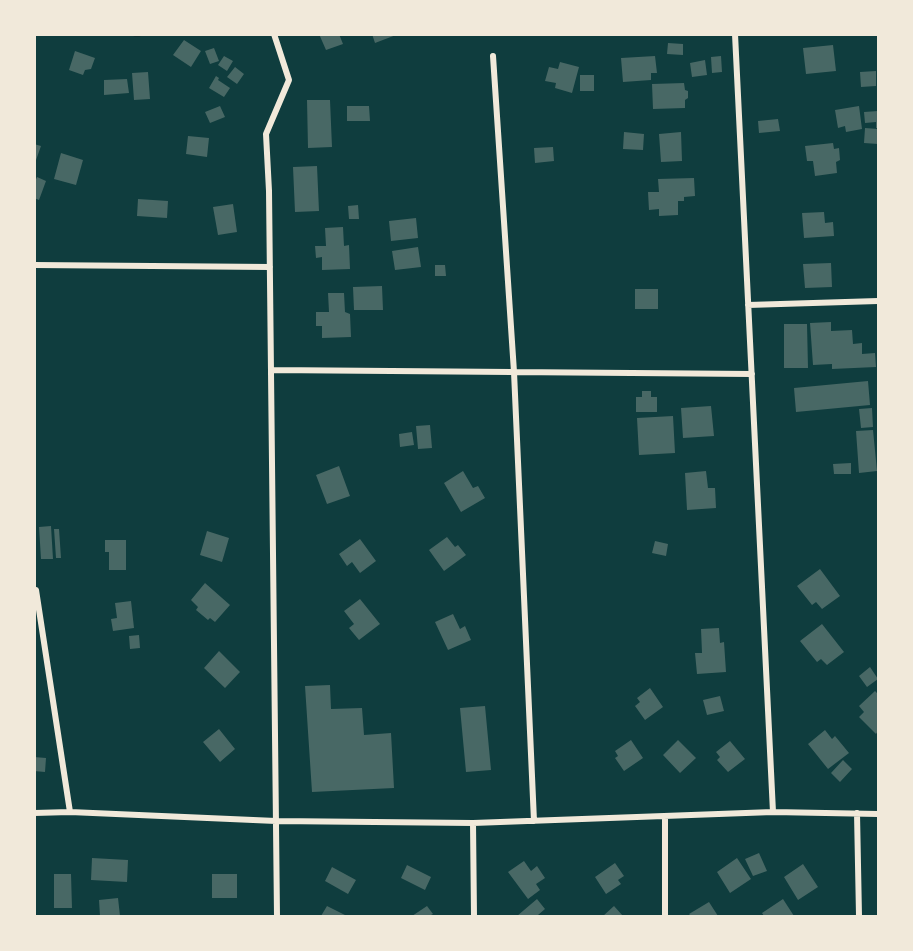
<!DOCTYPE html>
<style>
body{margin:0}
#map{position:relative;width:913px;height:951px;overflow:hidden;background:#0f3d3e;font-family:"Nunito Sans",sans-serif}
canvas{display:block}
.frame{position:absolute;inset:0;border:36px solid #f1e9da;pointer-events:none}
</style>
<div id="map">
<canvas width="913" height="951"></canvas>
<div class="frame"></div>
</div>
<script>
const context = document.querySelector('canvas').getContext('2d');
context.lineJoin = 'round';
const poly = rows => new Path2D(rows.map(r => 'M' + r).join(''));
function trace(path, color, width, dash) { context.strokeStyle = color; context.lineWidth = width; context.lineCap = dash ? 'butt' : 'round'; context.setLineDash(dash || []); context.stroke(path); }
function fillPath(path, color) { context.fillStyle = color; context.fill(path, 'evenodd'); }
const stream = poly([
 [135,34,139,34]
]);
const building = poly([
 [319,34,339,34,343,44,326,50],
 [372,34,396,34,396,35,375,43],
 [184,40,201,51,191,67,173,55],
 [668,43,683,44,683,55,667,54],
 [833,45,836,71,806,74,803,48],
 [214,48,219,61,210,64,205,51],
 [75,51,95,58,91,69,85,70,83,75,69,70],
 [224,56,233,61,227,71,218,65],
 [655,56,657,73,651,73,651,80,623,82,621,58],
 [721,56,722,72,712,73,711,57],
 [705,60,707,75,692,77,690,63],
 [560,62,579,67,572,93,555,88,556,83,545,81,549,67,558,69],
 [235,67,244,74,237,84,227,77],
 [876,71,876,86,861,87,860,72],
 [148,72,150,99,134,100,132,73],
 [580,75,594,75,594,91,580,91],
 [216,76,219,78,218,80,230,88,224,97,209,88],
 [127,79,129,93,104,95,104,80],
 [684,83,685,90,688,91,688,98,685,100,685,108,653,109,652,84],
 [307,100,330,100,332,147,308,148],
 [220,106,225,117,210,123,205,112],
 [347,106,369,106,370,121,347,121],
 [859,106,862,129,846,132,845,126,838,128,835,110],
 [878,111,878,128,876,128,876,122,865,123,864,112],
 [778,119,780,131,759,133,758,121],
 [865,128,878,129,878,144,864,143],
 [624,132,644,134,643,150,623,149],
 [681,132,682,161,661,162,659,134],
 [188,136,209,138,207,157,186,154],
 [833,143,834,149,839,148,840,160,836,162,837,173,815,176,813,161,807,161,805,146],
 [34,144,41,146,35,163,34,163],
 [553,147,554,161,535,163,534,148],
 [61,153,83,160,76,185,54,179],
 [317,166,319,211,295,212,293,167],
 [37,177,46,181,39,200,34,198,34,184],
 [694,178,695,196,684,197,684,201,678,201,678,215,659,216,659,209,649,210,648,192,659,192,658,179],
 [138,199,168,201,167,218,137,216],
 [233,204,237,232,218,235,213,207],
 [358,205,359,219,349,219,348,206],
 [824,212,825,223,833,222,834,236,804,238,802,213],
 [416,218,418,238,391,241,389,221],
 [343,227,344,246,349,245,350,269,322,270,322,257,316,258,315,246,326,246,325,228],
 [418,247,421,267,395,270,392,251],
 [831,263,832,287,805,288,803,264],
 [435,265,445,265,446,276,435,276],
 [382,286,383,310,354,310,353,287],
 [635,289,658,289,658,309,635,309],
 [328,293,344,293,345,312,350,314,351,337,322,338,322,326,316,326,316,312,329,312],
 [831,322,831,331,852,330,853,344,862,343,862,354,875,353,876,367,832,369,832,364,813,365,810,323],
 [784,324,807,324,808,368,784,368],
 [868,381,870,405,796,412,794,388],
 [642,391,651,391,651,397,657,397,657,412,636,412,636,397,642,397],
 [711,406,714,436,683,438,681,408],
 [872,408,873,427,861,428,859,409],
 [673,416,675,453,639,455,637,418],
 [430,425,432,448,418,449,416,426],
 [873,430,877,471,859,473,856,431],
 [412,432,414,445,400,447,399,434],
 [851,463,851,474,834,474,833,464],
 [339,466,350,496,327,504,316,475],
 [463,471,473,488,478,486,485,498,461,512,444,483],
 [706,471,708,488,715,488,716,508,687,510,685,473],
 [51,526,53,559,41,559,39,527],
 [54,529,59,529,61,558,56,558],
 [207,531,229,538,222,562,200,555],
 [447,537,455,547,458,545,466,555,444,571,429,550],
 [360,539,376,561,360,573,352,562,347,566,339,554],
 [105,540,126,540,126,570,109,570,109,552,105,552],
 [655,541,668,544,666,556,652,553],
 [820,569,840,596,822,609,816,602,812,605,797,586],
 [205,583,230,605,215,622,210,618,208,620,196,610,198,607,191,600],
 [360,599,380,624,359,640,349,628,354,624,344,611],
 [131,601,134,628,113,631,111,619,117,618,115,603],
 [453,614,460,629,465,626,471,640,448,650,435,622],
 [822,624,844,652,827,665,821,659,817,662,800,641],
 [719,628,720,643,724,642,726,672,697,674,695,653,702,653,701,629],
 [139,635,140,648,130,649,129,636],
 [219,651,240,672,225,688,204,668],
 [870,667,878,679,867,687,859,676],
 [330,685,331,709,362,708,364,735,391,733,394,788,312,792,305,686],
 [650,688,663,707,645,720,635,706,640,702,637,698],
 [875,691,878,694,878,731,876,734,859,717,864,712,859,706],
 [720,696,724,711,707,715,703,700],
 [485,706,491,770,466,772,460,708],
 [219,729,235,749,220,762,203,742],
 [825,730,832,739,835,736,849,753,828,769,808,744],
 [631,740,643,758,624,771,615,758,618,756,615,751],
 [678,740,696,758,680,773,663,755],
 [730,741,745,759,728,772,717,760,720,757,716,752],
 [34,757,46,758,45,772,34,771],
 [843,760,852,769,840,782,831,773],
 [759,853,767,871,753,876,745,859],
 [92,858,128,860,127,882,91,880],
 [737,858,751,879,730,893,717,872],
 [524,861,531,871,537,866,545,878,536,884,540,890,528,899,508,872],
 [615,863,624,876,618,880,621,884,606,894,595,877],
 [803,864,818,887,798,900,784,877],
 [407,865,431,877,425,890,401,878],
 [332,867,356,880,348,894,325,881],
 [54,874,71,874,72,908,54,908],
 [212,874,237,874,237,898,212,898],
 [118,898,120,916,100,916,99,900],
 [537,899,545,909,538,915,539,916,517,916],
 [783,899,794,916,764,916,762,913],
 [709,902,718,916,691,916,689,914],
 [327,906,347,916,321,916],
 [427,906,433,914,429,916,412,916],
 [614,906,623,916,603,916]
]);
const minor = poly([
 [274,34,289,80,266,134,269,191,277,916],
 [735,34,773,812],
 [493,56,514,372,534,821],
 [34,265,270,267],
 [748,305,878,301],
 [271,370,752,374],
 [36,590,70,812],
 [34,813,70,812,276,821,473,823,773,812,878,814],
 [857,813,859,916],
 [665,817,665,916],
 [473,823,474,916]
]);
trace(stream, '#0a2a2b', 5);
fillPath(building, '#486865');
trace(minor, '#f1e9da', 6);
</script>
